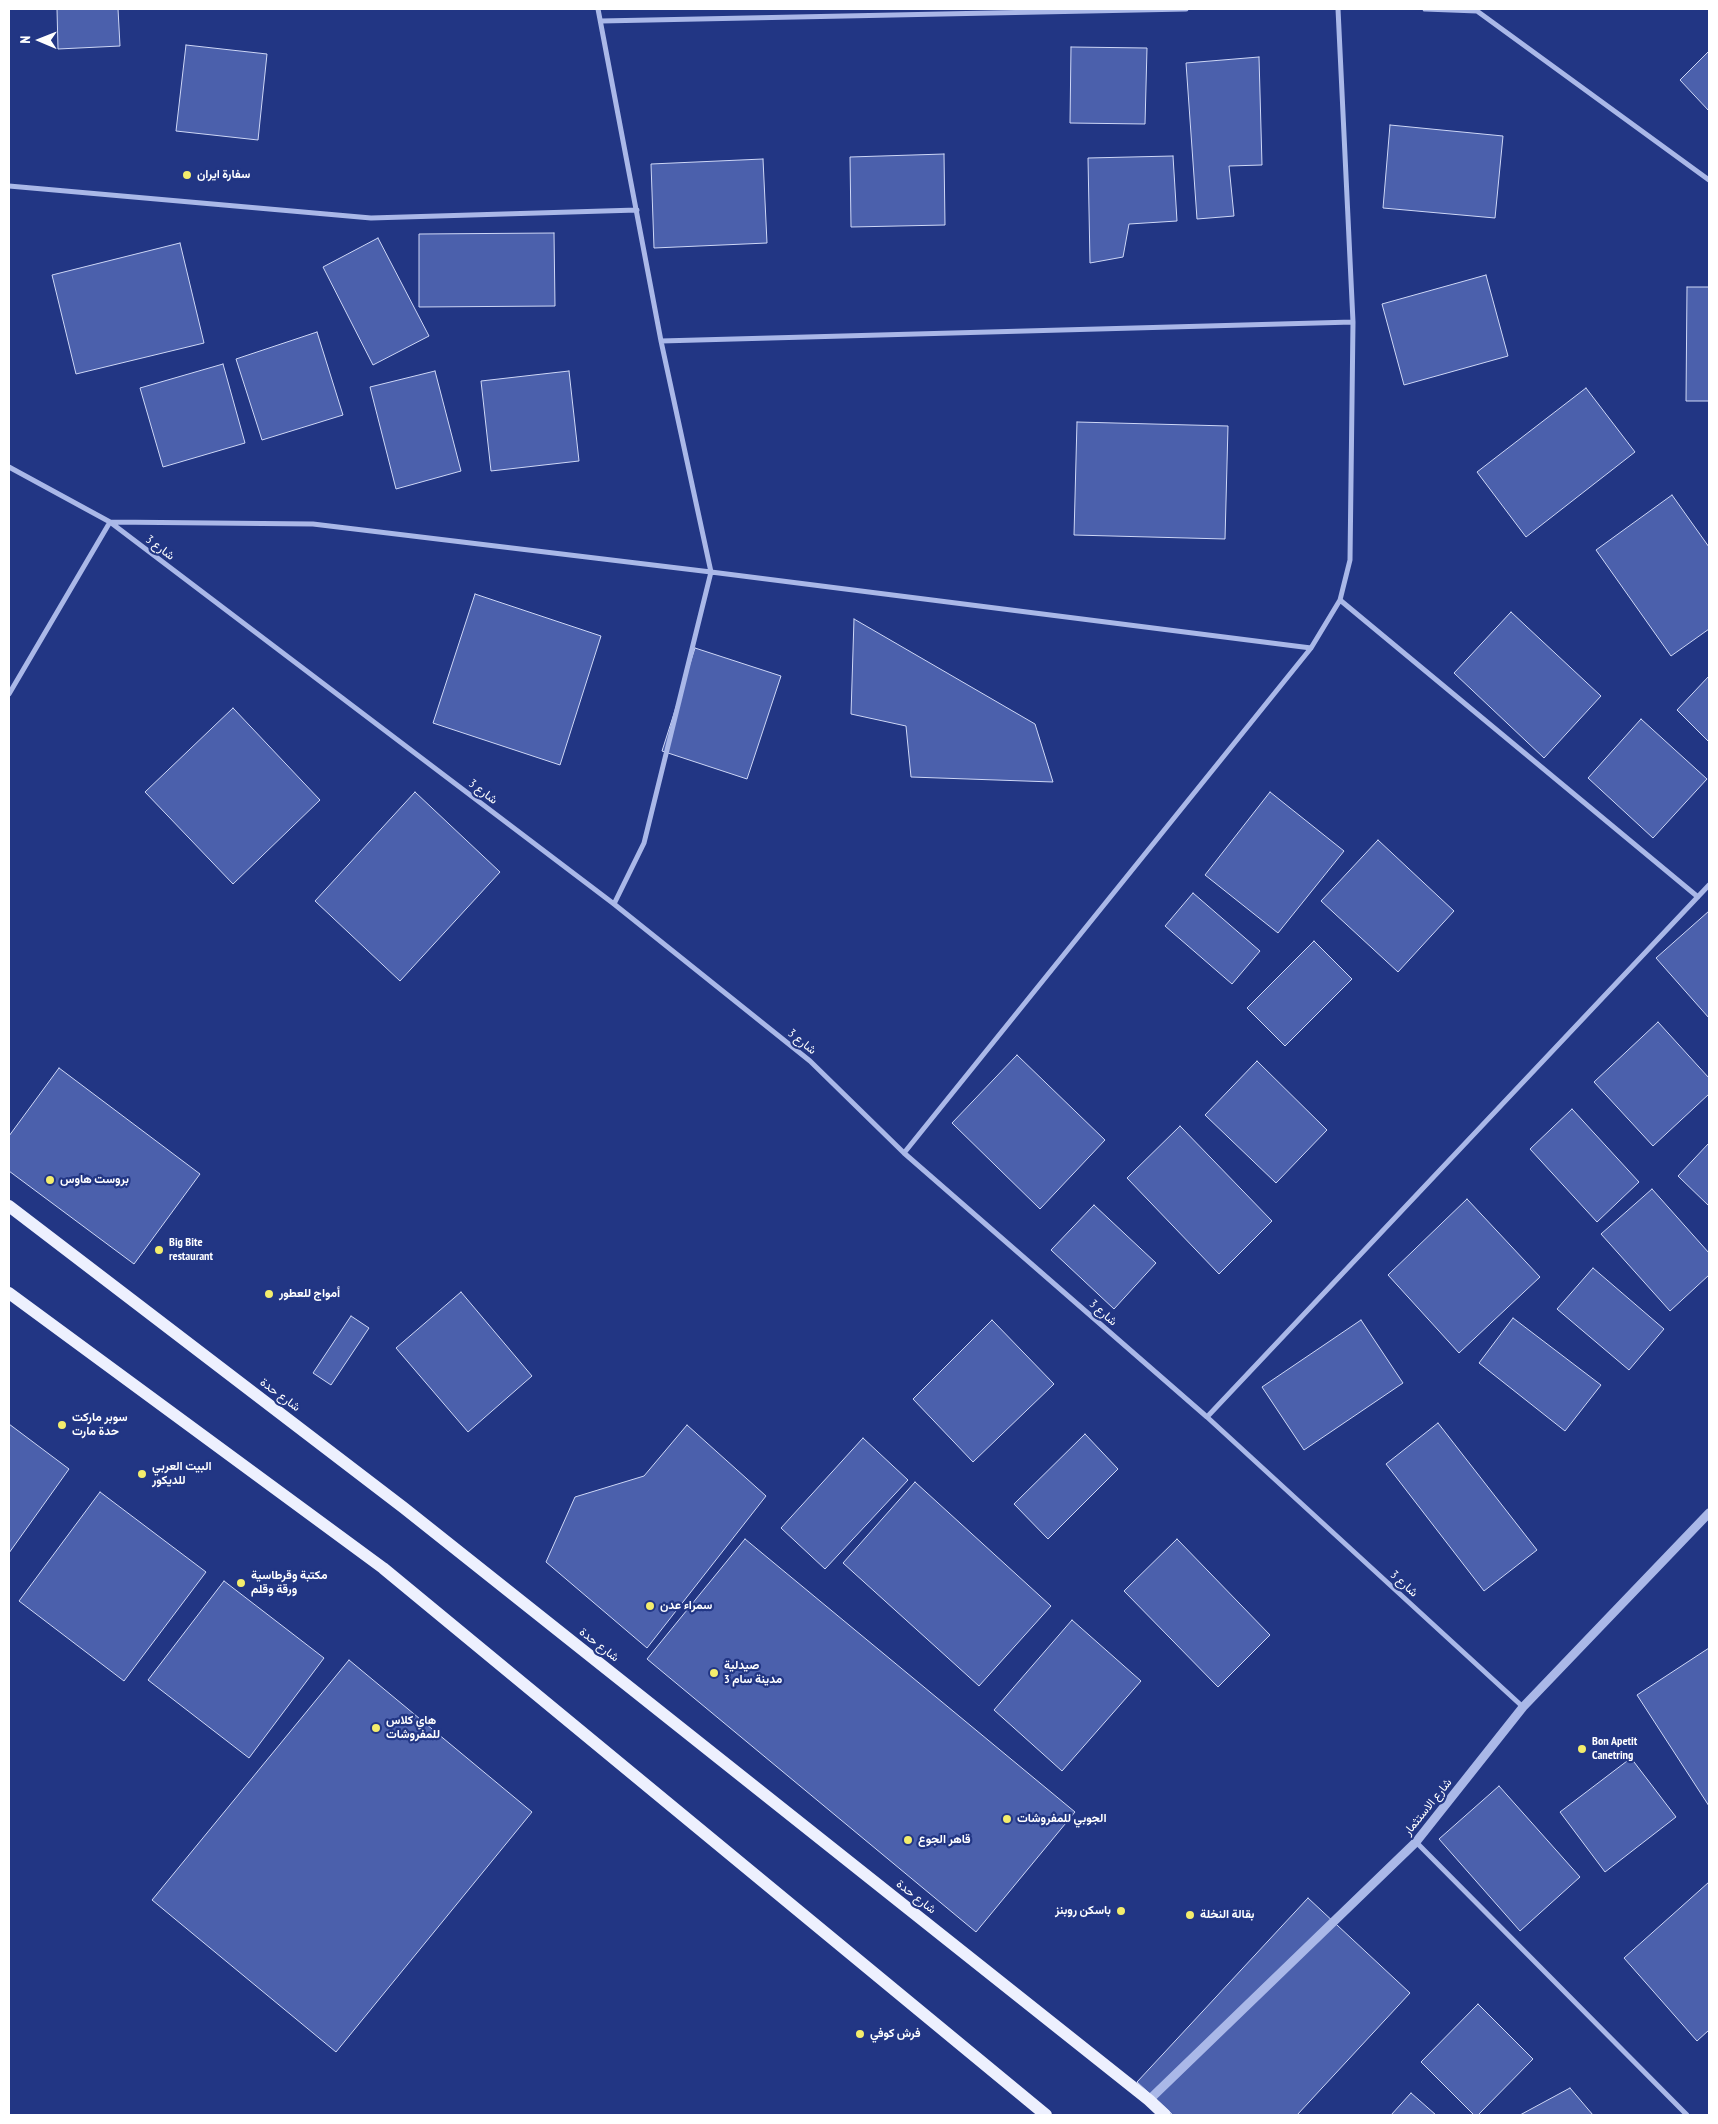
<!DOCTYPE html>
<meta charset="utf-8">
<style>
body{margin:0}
#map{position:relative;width:1718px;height:2124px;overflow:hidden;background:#223684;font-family:"PT Sans Narrow",sans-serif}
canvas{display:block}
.frame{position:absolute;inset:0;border:10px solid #fff;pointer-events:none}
.north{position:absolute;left:15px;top:15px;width:50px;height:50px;-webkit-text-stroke:4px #223684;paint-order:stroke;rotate:271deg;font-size:14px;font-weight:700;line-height:20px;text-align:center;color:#fff}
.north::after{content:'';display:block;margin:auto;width:18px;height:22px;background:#fff;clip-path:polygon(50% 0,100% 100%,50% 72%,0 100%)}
</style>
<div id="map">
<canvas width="1718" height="2124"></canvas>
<div class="frame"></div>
<div class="north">N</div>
</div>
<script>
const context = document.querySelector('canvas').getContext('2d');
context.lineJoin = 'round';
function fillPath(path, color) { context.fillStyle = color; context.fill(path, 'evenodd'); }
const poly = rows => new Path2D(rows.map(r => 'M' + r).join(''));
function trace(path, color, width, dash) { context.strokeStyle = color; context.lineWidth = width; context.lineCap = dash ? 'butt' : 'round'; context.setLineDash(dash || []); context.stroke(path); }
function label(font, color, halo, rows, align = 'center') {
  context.font = font + ' "PT Sans Narrow",Vazirmatn,sans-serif'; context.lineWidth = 4.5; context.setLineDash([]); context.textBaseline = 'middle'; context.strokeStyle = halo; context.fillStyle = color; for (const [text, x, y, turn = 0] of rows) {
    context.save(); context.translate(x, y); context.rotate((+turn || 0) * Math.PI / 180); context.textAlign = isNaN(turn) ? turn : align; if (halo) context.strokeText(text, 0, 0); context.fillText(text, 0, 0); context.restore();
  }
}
const building = poly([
 [57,9,118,9,120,46,58,49,57,9],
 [186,45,267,54,258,140,176,131,186,45],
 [1071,47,1147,48,1145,124,1070,123,1071,47],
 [1709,51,1709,111,1680,80,1709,51],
 [1259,57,1262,165,1229,166,1234,216,1197,219,1186,63,1259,57],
 [1390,125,1503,136,1495,218,1383,208,1390,125],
 [944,154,945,225,851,227,850,157,944,154],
 [1173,156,1177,221,1129,224,1123,257,1090,263,1088,158,1173,156],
 [763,159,767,243,654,248,651,164,763,159],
 [554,233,555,306,419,307,419,234,554,233],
 [378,238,429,336,373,365,323,267,378,238],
 [180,243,204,343,76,374,52,275,180,243],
 [1486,275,1508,356,1404,385,1382,304,1486,275],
 [1687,287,1709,287,1709,401,1686,401,1687,287],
 [317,332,343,415,262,440,236,359,317,332],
 [223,364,245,443,163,467,140,388,223,364],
 [435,371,461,471,396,489,370,387,435,371],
 [569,371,579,461,491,471,481,381,569,371],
 [1586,388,1635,452,1526,537,1477,472,1586,388],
 [1077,422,1228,426,1225,539,1074,535,1077,422],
 [1672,495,1709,547,1709,629,1671,656,1596,550,1672,495],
 [475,594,601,636,560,765,433,723,475,594],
 [1511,612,1601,696,1544,758,1454,673,1511,612],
 [854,619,1035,724,1053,782,911,777,906,726,851,714,854,619],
 [695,648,781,676,747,779,662,751,695,648],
 [1709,676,1709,742,1677,710,1709,676],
 [233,708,320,800,233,884,145,792,233,708],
 [1641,719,1707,779,1653,838,1588,778,1641,719],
 [415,792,500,872,400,981,315,901,415,792],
 [1270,792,1344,851,1278,933,1205,875,1270,792],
 [1378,840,1454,911,1398,972,1321,901,1378,840],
 [1193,893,1260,951,1232,984,1165,926,1193,893],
 [1709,911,1709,1018,1656,958,1709,911],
 [1314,941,1352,979,1285,1046,1247,1008,1314,941],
 [1658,1022,1709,1078,1709,1094,1653,1146,1594,1082,1658,1022],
 [1017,1055,1105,1140,1040,1209,952,1123,1017,1055],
 [1257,1061,1327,1130,1276,1183,1205,1115,1257,1061],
 [59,1068,200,1174,134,1264,9,1171,9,1136,59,1068],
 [1572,1109,1639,1182,1597,1222,1530,1149,1572,1109],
 [1180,1126,1272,1221,1219,1274,1127,1178,1180,1126],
 [1709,1143,1709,1206,1678,1176,1709,1143],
 [1652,1189,1709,1253,1709,1275,1670,1311,1601,1234,1652,1189],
 [1467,1199,1540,1277,1459,1353,1388,1275,1467,1199],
 [1094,1205,1156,1263,1114,1309,1051,1250,1094,1205],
 [1593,1268,1664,1329,1629,1370,1557,1309,1593,1268],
 [461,1292,532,1376,468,1432,396,1348,461,1292],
 [351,1316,369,1328,331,1385,313,1373,351,1316],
 [1513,1318,1601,1385,1565,1431,1479,1363,1513,1318],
 [992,1320,1054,1384,973,1462,913,1399,992,1320],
 [1361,1320,1403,1383,1304,1450,1262,1387,1361,1320],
 [1438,1423,1537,1550,1484,1591,1386,1464,1438,1423],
 [9,1424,69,1469,9,1553,9,1424],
 [687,1425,766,1496,647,1648,546,1562,575,1497,644,1476,687,1425],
 [1085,1434,1118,1469,1048,1539,1014,1504,1085,1434],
 [863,1438,908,1480,825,1569,781,1528,863,1438],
 [915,1482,1051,1606,979,1686,843,1563,915,1482],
 [100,1492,206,1572,124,1681,19,1601,100,1492],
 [745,1539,1075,1812,976,1932,647,1659,745,1539],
 [1177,1539,1270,1635,1218,1687,1124,1591,1177,1539],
 [224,1581,324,1658,249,1758,148,1680,224,1581],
 [1072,1620,1141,1681,1062,1771,994,1710,1072,1620],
 [1709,1648,1709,1806,1637,1695,1709,1648],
 [349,1660,532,1812,336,2052,152,1900,349,1660],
 [1631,1758,1676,1817,1605,1872,1560,1812,1631,1758],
 [1499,1786,1580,1877,1520,1931,1439,1839,1499,1786],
 [1709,1882,1709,2030,1697,2041,1624,1958,1709,1882],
 [1308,1898,1410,1993,1297,2115,1173,2115,1137,2082,1308,1898],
 [1478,2004,1533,2059,1478,2115,1474,2115,1421,2062,1478,2004],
 [1570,2088,1593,2115,1520,2115,1570,2088],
 [1411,2093,1436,2115,1391,2115,1411,2093]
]);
const minor = poly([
 [598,9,661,341,711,572,644,843,614,904],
 [1425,9,1477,11,1709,180],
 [601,21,1186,9],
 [9,186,371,218,637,210],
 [661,341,1353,322],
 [9,467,110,522,614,904,810,1061,904,1153,1207,1417,1523,1707],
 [1340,600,1698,897],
 [9,694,110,522,313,524,711,572,1311,648],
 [904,1153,1311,648,1340,600,1350,560,1353,322,1338,9],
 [1207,1417,1709,885],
 [1416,1842,1687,2115]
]);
const tertiary = poly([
 [1149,2100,1416,1842,1523,1707,1709,1513]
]);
const primary = poly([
 [9,1206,404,1508,1149,2100,1165,2115],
 [9,1293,383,1568,1046,2115]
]);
const markers = [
 [187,175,5,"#f4ed6c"],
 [50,1180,5,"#f4ed6c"],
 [159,1250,5,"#f4ed6c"],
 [269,1294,5,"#f4ed6c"],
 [62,1425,5,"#f4ed6c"],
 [142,1474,5,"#f4ed6c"],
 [241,1583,5,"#f4ed6c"],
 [650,1606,5,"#f4ed6c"],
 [714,1673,5,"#f4ed6c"],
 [376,1728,5,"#f4ed6c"],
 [1582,1749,5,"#f4ed6c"],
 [1007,1819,5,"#f4ed6c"],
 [908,1840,5,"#f4ed6c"],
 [1121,1911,5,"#f4ed6c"],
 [1190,1915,5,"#f4ed6c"],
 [860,2034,5,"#f4ed6c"]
];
const poiNames = [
 ["سفارة ايران",197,175],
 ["بروست هاوس",60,1180],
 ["Big Bite",169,1243],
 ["restaurant",169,1257],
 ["أمواج للعطور",279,1294],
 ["سوبر ماركت",72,1418],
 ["حدة مارت",72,1432],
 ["البيت العربي",152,1467],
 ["للديكور",152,1481],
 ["مكتبة وقرطاسية",251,1576],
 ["ورقة وقلم",251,1590],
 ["سمراء عدن",660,1606],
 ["صيدلية",724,1666],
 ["مدينة سام 3",724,1680],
 ["هاي كلاس",386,1721],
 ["للمفروشات",386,1735],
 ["Bon Apetit",1592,1742],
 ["Canetring",1592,1756],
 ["الجوبي للمفروشات",1017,1819],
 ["قاهر الجوع",918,1840],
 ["باسكن روبنز",1111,1911,"right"],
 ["بقالة النخلة",1200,1915],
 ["فرش كوفي",870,2034]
];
const streetNames = [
 ["شارع 3",160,548,37],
 ["شارع 3",483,792,37],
 ["شارع 3",802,1042,39],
 ["شارع 3",1103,1313,41],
 ["شارع حدة",280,1395,37],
 ["شارع 3",1404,1584,42],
 ["شارع حدة",599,1645,38],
 ["شارع الاستثمار",1428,1807,-51],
 ["شارع حدة",916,1897,38]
];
fillPath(building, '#4b60ac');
trace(building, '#ced7f6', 1);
trace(minor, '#aab8e8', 5);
trace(tertiary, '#aab8e8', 9);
trace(primary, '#edf0fe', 12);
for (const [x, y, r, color] of markers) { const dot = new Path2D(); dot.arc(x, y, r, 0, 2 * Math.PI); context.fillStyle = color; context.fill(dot); trace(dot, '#223684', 2); }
label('bold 12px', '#fff', '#223684', poiNames, 'left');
label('12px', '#fff', '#223684', streetNames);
</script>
